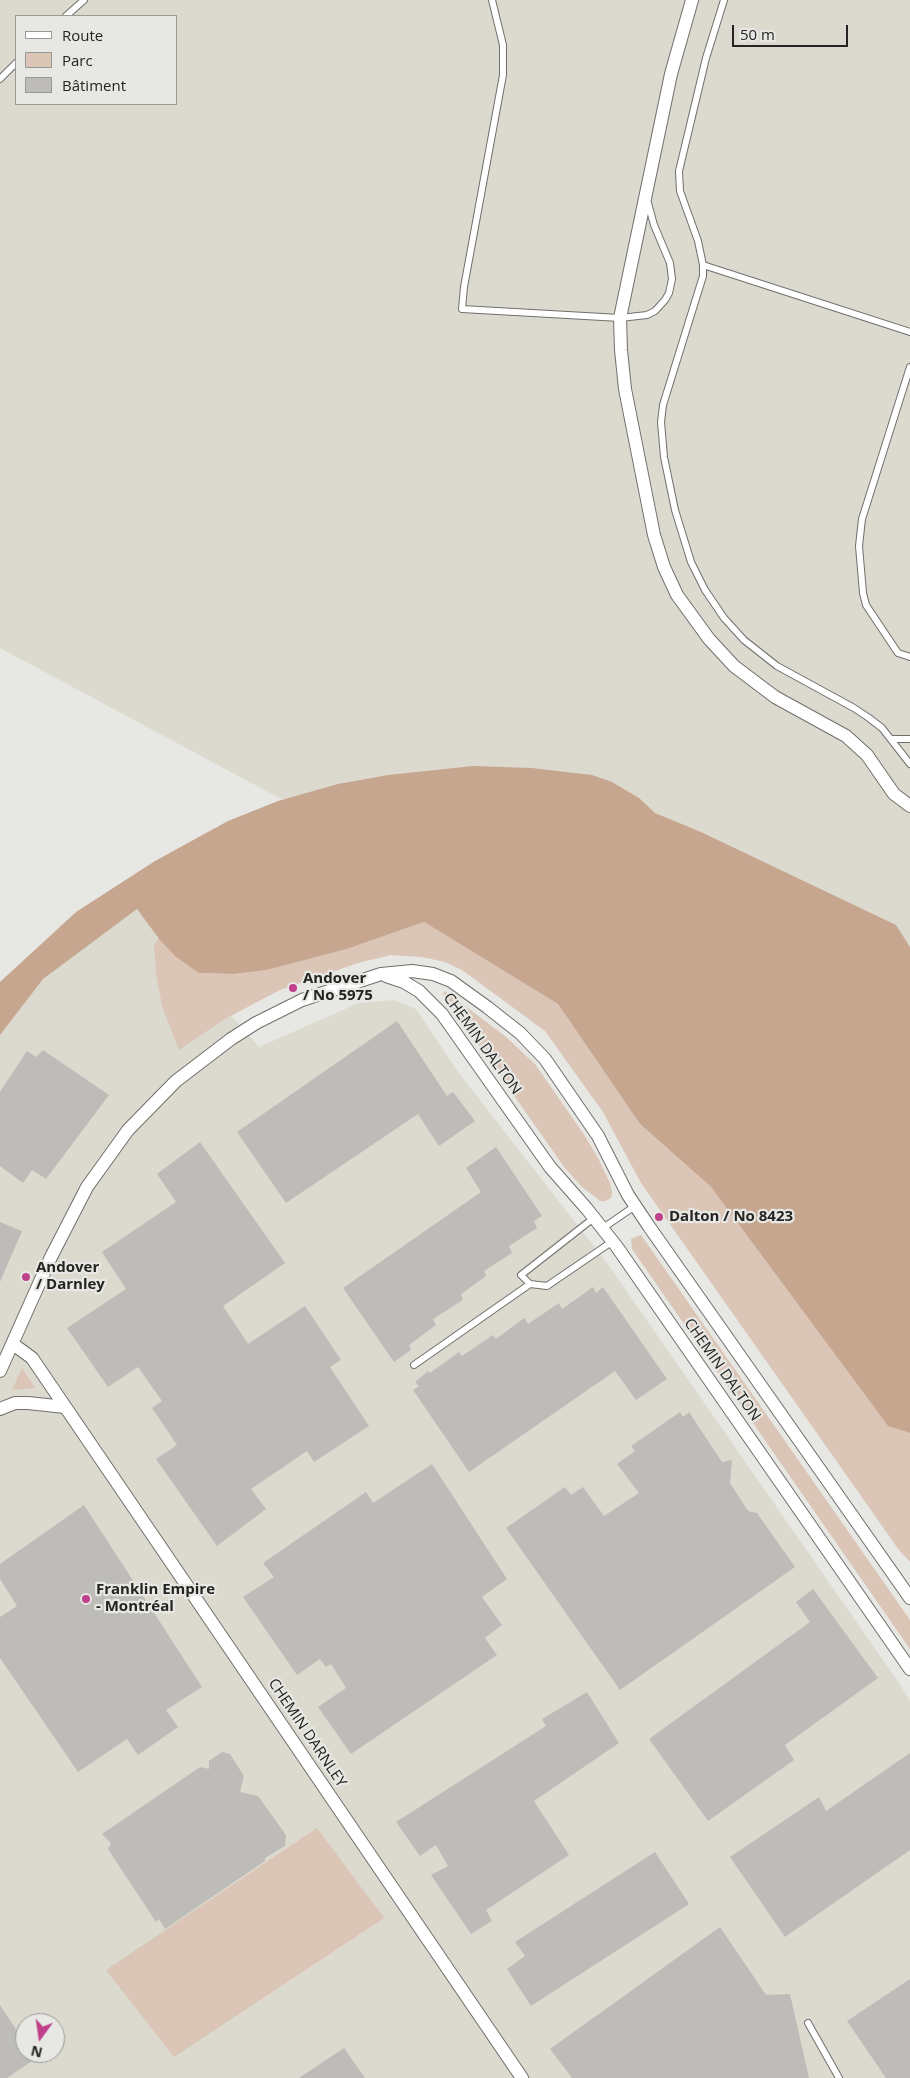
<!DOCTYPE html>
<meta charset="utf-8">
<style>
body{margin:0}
#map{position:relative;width:910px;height:2078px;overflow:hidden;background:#e7e7e3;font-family:"Open Sans",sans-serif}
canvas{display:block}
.legend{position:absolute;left:15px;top:15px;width:162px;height:90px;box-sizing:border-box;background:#e7e7e3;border:1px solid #999996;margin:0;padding:6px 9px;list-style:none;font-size:15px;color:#252423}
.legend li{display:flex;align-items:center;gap:10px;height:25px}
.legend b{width:25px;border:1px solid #999996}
.north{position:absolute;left:15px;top:2013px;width:50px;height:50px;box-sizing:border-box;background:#e7e7e3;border:1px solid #999996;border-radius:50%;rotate:194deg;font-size:14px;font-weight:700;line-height:20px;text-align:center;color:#252423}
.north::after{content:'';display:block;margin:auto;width:18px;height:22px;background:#c1408b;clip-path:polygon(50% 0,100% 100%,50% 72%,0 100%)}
.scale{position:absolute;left:732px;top:25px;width:116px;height:22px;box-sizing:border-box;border:2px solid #252423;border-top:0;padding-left:6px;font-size:15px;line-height:18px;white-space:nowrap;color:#252423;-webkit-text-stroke:4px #e7e7e3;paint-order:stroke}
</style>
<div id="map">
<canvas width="910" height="2078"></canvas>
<ul class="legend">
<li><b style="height:6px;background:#fff"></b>Route</li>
<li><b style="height:14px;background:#dac5b6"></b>Parc</li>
<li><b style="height:14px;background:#bebcb9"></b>Bâtiment</li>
</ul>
<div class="north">N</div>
<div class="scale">50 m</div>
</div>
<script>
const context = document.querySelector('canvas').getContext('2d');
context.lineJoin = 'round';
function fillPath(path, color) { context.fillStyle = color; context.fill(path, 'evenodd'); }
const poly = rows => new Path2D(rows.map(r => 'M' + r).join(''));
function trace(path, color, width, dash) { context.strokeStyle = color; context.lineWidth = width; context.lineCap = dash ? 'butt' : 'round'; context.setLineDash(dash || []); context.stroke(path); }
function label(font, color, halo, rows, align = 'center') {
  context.font = font + ' "Open Sans",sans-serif'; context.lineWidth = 4.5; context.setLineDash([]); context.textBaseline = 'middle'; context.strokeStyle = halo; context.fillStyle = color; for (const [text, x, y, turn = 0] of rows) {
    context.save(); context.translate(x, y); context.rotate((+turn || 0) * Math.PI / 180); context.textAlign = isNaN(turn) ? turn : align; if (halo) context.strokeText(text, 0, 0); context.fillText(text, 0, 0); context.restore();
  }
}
const built = poly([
 [0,0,910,0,910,973,311,815,0,648],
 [16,16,176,16,176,104,16,104],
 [122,893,259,1047,359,1003,394,1000,416,1009,458,1072,607,1263,901,1686,910,1701,910,2078,0,2078,0,999],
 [25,2023,55,2023,55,2053,25,2053]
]);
const green = poly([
 [424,922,558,1004,640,1124,711,1187,888,1426,910,1433,910,1562,899,1550,641,1183,603,1112,545,1031,462,970,445,962,422,957,391,955,358,963,280,990,225,1019,179,1050,162,1006,156,973,154,945,159,938,199,973,234,974,267,970,347,949],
 [445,991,505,1036,535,1064,585,1136,599,1160,610,1183,612,1192,611,1198,605,1201,600,1201,581,1186,564,1167,443,994],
 [641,1235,910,1620,910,1649,632,1249,631,1239],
 [22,1368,35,1388,12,1390],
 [317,1828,384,1918,174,2057,106,1970]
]);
const forest = poly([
 [473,766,532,768,592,775,612,782,639,798,655,813,701,832,896,925,910,947,910,1433,888,1426,711,1187,640,1124,558,1004,424,922,347,949,267,970,234,974,199,973,176,957,160,940,137,909,43,979,0,1035,0,982,76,912,155,861,228,821,278,801,338,784,388,775]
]);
const building = poly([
 [397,1021,447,1096,453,1092,475,1121,439,1146,418,1114,286,1203,237,1132],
 [43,1050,109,1095,46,1179,32,1170,23,1183,0,1166,0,1092,27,1051,36,1057],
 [200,1142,285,1263,223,1306,248,1344,305,1306,341,1360,330,1367,369,1426,314,1462,307,1451,251,1489,266,1509,217,1546,156,1459,177,1445,152,1408,162,1401,138,1367,108,1387,67,1328,126,1289,102,1252,176,1202,157,1174],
 [496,1147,542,1216,534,1221,537,1228,509,1246,512,1253,484,1271,486,1276,461,1294,463,1300,433,1319,436,1325,409,1345,411,1350,394,1362,343,1288,481,1192,466,1168],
 [0,1222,22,1231,0,1282],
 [593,1287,596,1293,603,1287,667,1379,636,1400,615,1371,469,1472,413,1390,419,1386,415,1382,428,1371,430,1373,459,1352,462,1356,493,1335,496,1339,524,1318,528,1324,559,1303,562,1309],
 [680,1412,683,1417,689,1412,722,1462,732,1460,730,1483,748,1511,757,1513,795,1567,620,1690,506,1528,565,1487,571,1495,583,1487,604,1516,639,1493,617,1464,635,1451,631,1446],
 [432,1464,507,1579,482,1597,502,1625,485,1638,497,1655,351,1754,318,1707,346,1688,331,1664,326,1667,320,1659,297,1675,243,1597,274,1577,263,1563,366,1492,373,1503],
 [84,1505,202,1687,166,1710,178,1727,138,1755,127,1739,78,1772,0,1658,0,1617,17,1606,0,1579,0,1564],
 [813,1589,878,1678,785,1745,794,1760,708,1821,649,1739,810,1622,796,1602],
 [587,1692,619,1743,534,1801,569,1855,486,1910,492,1921,471,1934,431,1875,448,1866,436,1845,420,1856,396,1822,546,1726,542,1719],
 [222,1752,230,1754,244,1776,240,1792,258,1796,286,1835,285,1846,265,1858,265,1861,165,1929,159,1919,156,1922,108,1849,111,1843,102,1834,200,1767,209,1769,209,1761],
 [910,1753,910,1850,785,1937,730,1857,819,1797,826,1811],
 [655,1852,689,1904,531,2006,507,1969,525,1956,515,1942],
 [720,1927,766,1995,790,1994,809,2078,572,2078,550,2049],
 [910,1979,910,2078,886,2078,847,2021],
 [0,2005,25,2043,25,2053,44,2053,7,2078,0,2078],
 [344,2048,365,2078,299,2078]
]);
const service = poly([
 [492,0,503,45,503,75,464,287,462,309,620,318,647,315,655,311,665,300,669,293,672,279,670,263,654,225,648,203],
 [724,0,706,58,679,171,680,191,698,241,703,265,703,276,663,405,661,422,664,457,675,510,691,562,705,590,724,618,744,640,777,666,854,708,869,718,882,728,910,764],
 [66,16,84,0],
 [0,79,16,63],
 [703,265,910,332],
 [910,367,862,519,859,546,863,593,866,605,898,653,910,657],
 [891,739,910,739],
 [595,1217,521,1275,530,1284,547,1286,613,1241],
 [603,1228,635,1206],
 [414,1365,530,1284],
 [808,2023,839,2078]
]);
const minor = poly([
 [692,0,671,74,620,318,621,350,625,389,654,535,664,567,677,595,709,639,734,666,775,697,846,736,867,755,894,794,910,806],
 [386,976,404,982,419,991,442,1014,550,1167,587,1209,617,1247,910,1669],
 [13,1344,32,1358,522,2078],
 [0,1371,51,1257,87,1187,128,1130,176,1081,231,1039,256,1023,302,1000,381,974,412,971,433,974,451,981,487,1007,520,1033,545,1059,598,1136,628,1195,648,1225,910,1598],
 [0,1409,15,1403,28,1403,65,1407]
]);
const markers = [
 [293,988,5,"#c1408b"],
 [659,1217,5,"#c1408b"],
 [26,1277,5,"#c1408b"],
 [86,1599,5,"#c1408b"]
];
const poiNames = [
 ["Andover",303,979],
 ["/ No 5975",303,996],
 ["Dalton / No 8423",669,1217],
 ["Andover",36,1268],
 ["/ Darnley",36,1285],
 ["Franklin Empire",96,1590],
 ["- Montréal",96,1607]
];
const streetNames = [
 ["CHEMIN DALTON",482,1044,54],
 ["CHEMIN DALTON",722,1370,55],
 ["CHEMIN DARNLEY",307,1733,56]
];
fillPath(built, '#dcdacf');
fillPath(green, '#dac5b6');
fillPath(forest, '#c7a690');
fillPath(building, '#bebcb9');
trace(service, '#706f6c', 8);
trace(minor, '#706f6c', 14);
trace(service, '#fff', 6);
trace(minor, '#fff', 12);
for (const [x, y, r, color] of markers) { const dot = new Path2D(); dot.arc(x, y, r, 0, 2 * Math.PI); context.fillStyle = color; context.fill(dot); trace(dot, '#e7e7e3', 2); }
label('bold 15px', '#252423', '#e7e7e3', poiNames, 'left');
label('15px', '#252423', '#e7e7e3', streetNames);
</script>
